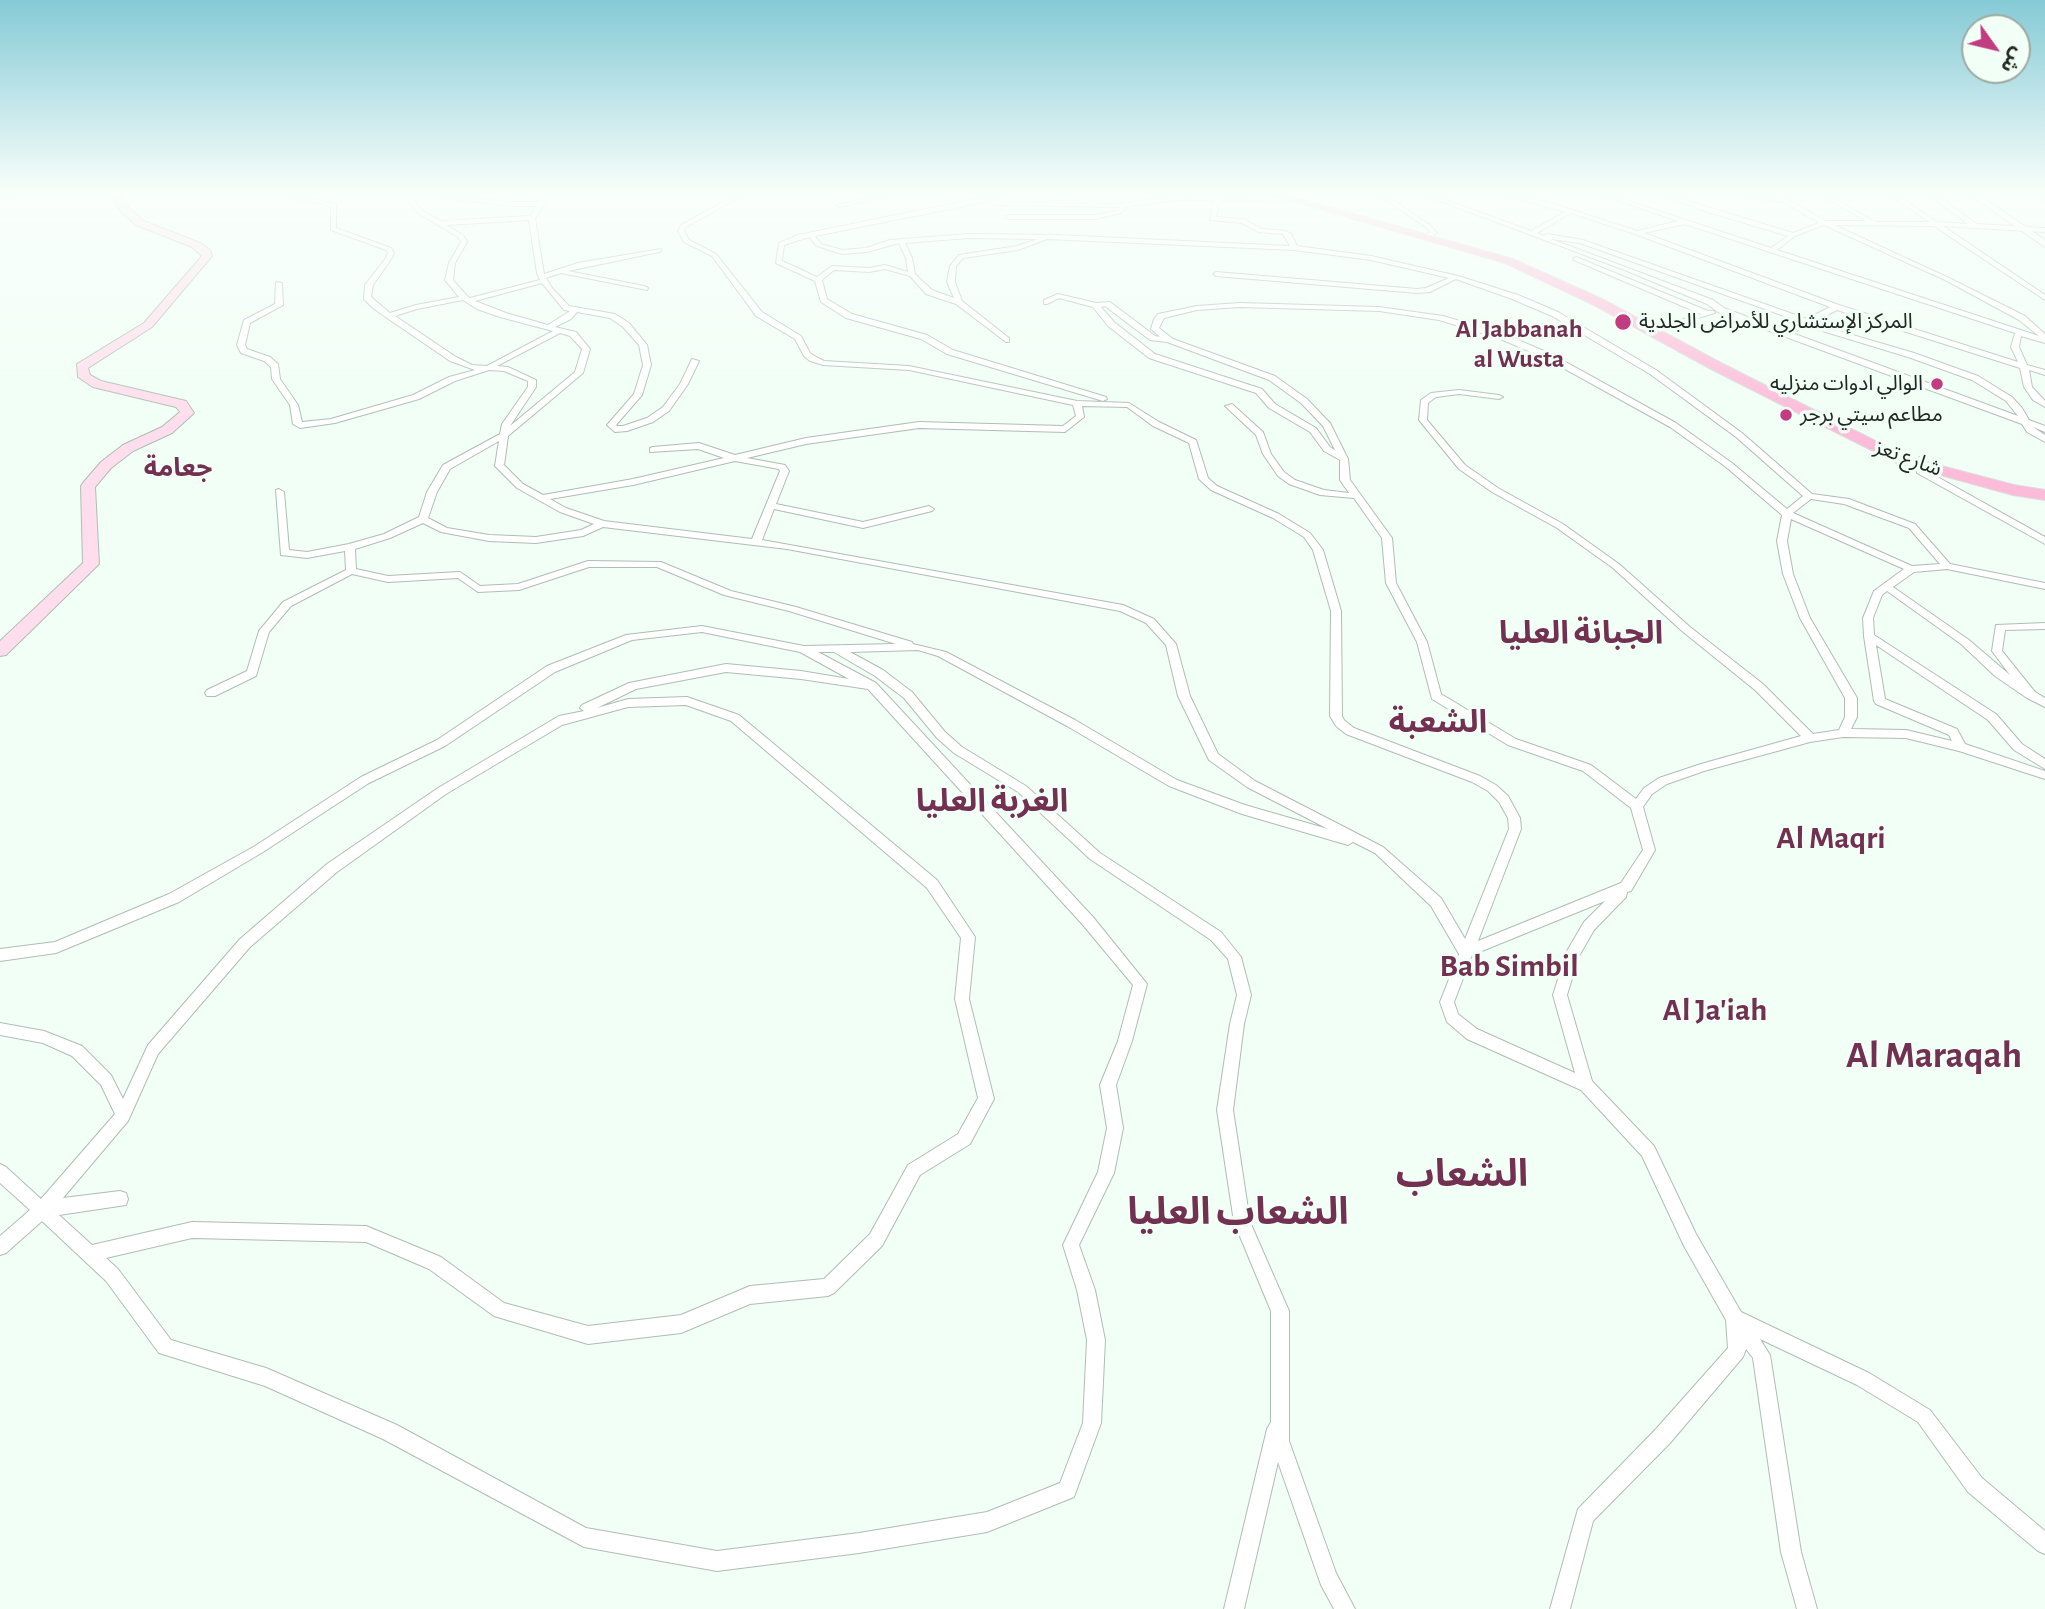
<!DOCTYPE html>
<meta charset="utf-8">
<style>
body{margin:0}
#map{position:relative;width:2045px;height:1609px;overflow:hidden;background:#f1fff6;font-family:"Alegreya Sans","Noto Sans Arabic",sans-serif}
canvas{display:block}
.north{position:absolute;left:1961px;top:14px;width:70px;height:70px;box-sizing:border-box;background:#f1fff6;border:2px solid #9ea9a2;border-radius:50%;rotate:124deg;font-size:19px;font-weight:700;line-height:28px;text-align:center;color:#222724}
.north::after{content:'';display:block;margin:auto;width:24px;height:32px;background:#c13c80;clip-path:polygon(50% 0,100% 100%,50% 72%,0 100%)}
</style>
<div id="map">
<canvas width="2045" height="1609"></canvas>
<div class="north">ش</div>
</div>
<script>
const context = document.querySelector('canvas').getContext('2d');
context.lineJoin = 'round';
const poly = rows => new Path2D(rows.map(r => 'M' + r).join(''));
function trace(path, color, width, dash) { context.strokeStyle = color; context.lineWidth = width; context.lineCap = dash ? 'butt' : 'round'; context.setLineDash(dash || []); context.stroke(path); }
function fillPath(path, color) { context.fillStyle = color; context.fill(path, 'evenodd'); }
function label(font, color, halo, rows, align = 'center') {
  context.font = font + ' "Alegreya Sans","Noto Sans Arabic",sans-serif'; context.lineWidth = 7; context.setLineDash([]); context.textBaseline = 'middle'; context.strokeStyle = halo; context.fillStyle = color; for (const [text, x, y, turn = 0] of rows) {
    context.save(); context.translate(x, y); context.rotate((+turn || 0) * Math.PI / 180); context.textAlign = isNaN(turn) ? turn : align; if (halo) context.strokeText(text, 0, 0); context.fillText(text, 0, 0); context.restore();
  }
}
const minor = poly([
 [281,195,292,195,336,204,336,228,391,248,394,253,392,258,373,285,371,297,390,313,416,305,459,297,445,280,449,263,461,242,458,237,418,213,404,195,410,195,422,211,441,221,530,216,537,206,512,206,438,197,435,195,512,202,539,202,540,195,546,195,545,204,535,218,544,274,578,263,661,249,661,251,659,252,568,271,644,286,648,288,647,290,561,273,546,278,552,288,569,306,615,314,629,323,647,345,651,365,642,395,616,425,617,426,623,426,647,418,663,407,680,384,692,359,699,361,688,384,669,411,653,422,627,431,615,432,607,425,634,394,643,365,639,345,623,327,610,318,577,312,571,319,555,327,576,332,590,349,583,373,508,436,504,465,523,484,543,495,633,479,724,458,698,449,650,452,650,448,653,447,699,443,735,455,806,438,919,422,1063,426,1076,416,1073,405,909,370,823,365,810,361,804,356,795,339,756,316,712,256,684,242,678,231,681,225,736,195,743,195,686,227,684,231,689,240,716,254,762,312,801,336,810,353,816,357,824,361,909,366,1077,401,1129,403,1159,422,1196,440,1208,478,1217,486,1279,514,1310,533,1323,550,1341,611,1342,716,1344,720,1354,728,1480,776,1496,785,1508,796,1520,818,1521,829,1478,941,1621,883,1643,850,1631,808,1583,771,1508,745,1432,699,1417,642,1386,583,1382,538,1354,498,1320,495,1289,484,1278,476,1263,454,1256,435,1225,406,1232,404,1263,432,1271,454,1284,472,1295,480,1324,490,1349,493,1340,480,1340,460,1324,451,1310,432,1269,408,1256,393,1149,358,1108,326,1093,307,1059,298,1047,304,1044,304,1044,300,1058,294,1096,303,1110,302,1155,336,1160,337,1151,329,1154,319,1158,314,1197,306,1240,303,1379,307,1443,316,1504,334,1551,354,1676,423,1732,463,1787,509,1803,496,1736,437,1650,374,1552,316,1512,299,1456,279,1430,292,1417,293,1216,276,1213,274,1216,272,1417,289,1426,288,1449,278,1371,260,1294,250,1047,239,1018,250,963,258,956,266,955,282,962,301,1009,338,1009,342,1006,342,956,304,926,294,910,276,885,269,869,272,834,270,822,280,827,299,852,314,927,335,953,350,1106,397,1107,399,1103,401,947,354,921,339,846,318,821,302,815,281,776,263,779,243,798,235,994,195,1003,195,975,204,815,236,821,244,842,250,866,248,890,240,968,234,1056,235,1290,246,1283,234,1258,232,1242,223,1210,220,1214,200,1176,200,1125,207,1126,208,1121,213,1095,219,1009,219,1006,217,1009,215,1095,215,1117,211,1120,207,995,205,992,203,995,201,1114,204,1176,196,1291,197,1299,195,1299,197,1292,201,1220,200,1216,217,1244,219,1261,229,1286,231,1291,234,1297,246,1371,256,1458,276,1518,295,1558,312,1656,370,1742,433,1812,494,1849,499,1915,524,1950,564,2045,583,2045,589,1947,569,1914,572,1893,587,1969,640,2010,675,1992,651,1996,625,2045,623,2045,629,2005,630,2002,651,2035,692,2045,698,2045,707,2027,698,1995,676,1961,644,1887,591,1882,595,1873,618,1874,635,1996,714,2022,744,2045,759,2045,769,2014,750,1988,720,1876,645,1885,699,1957,729,1965,744,2045,771,2045,779,1959,751,1906,738,1843,737,1810,742,1704,771,1667,784,1652,794,1643,807,1655,850,1631,891,1627,892,1626,897,1594,930,1579,956,1567,995,1592,1081,1654,1146,1696,1234,1741,1312,1869,1373,1930,1410,1982,1478,2045,1531,2045,1554,2038,1551,1968,1492,1918,1422,1857,1385,1760,1339,1770,1355,1801,1552,1817,1609,1797,1609,1781,1552,1753,1358,1746,1349,1743,1357,1670,1443,1593,1521,1570,1609,1550,1609,1578,1509,1656,1429,1728,1348,1726,1320,1684,1246,1642,1156,1581,1090,1467,1039,1447,1022,1440,1002,1459,954,1431,906,1375,853,1353,842,1348,845,1242,814,1169,786,1067,726,938,656,918,650,850,652,883,670,912,692,945,732,962,747,1026,786,1100,853,1221,932,1241,957,1251,995,1244,1024,1233,1110,1250,1222,1289,1311,1289,1441,1336,1573,1355,1609,1334,1609,1321,1585,1278,1462,1244,1609,1224,1609,1267,1429,1271,1422,1271,1311,1234,1222,1217,1110,1230,1024,1237,995,1228,959,1211,940,1090,859,1018,792,954,753,937,738,904,698,875,676,834,652,818,652,876,683,1093,917,1147,984,1132,1041,1116,1085,1123,1128,1114,1173,1079,1245,1095,1290,1105,1340,1101,1423,1074,1497,987,1532,859,1553,717,1571,584,1547,383,1439,265,1386,159,1353,106,1281,42,1221,6,1253,0,1255,0,1236,30,1210,0,1183,0,1164,6,1167,41,1199,115,1114,101,1085,72,1056,43,1043,0,1035,0,1023,44,1031,82,1046,111,1075,123,1099,148,1045,240,939,327,864,438,788,559,716,584,711,580,708,582,705,629,683,726,664,801,671,849,679,800,652,702,632,632,640,555,672,445,746,369,783,263,852,179,902,56,953,0,961,0,949,55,942,169,894,255,846,361,777,437,740,547,666,626,635,702,626,804,646,896,644,789,611,724,595,657,567,589,567,519,590,478,592,458,578,388,582,352,574,291,606,269,632,256,676,215,696,207,696,205,693,207,690,247,671,259,631,283,602,346,570,345,551,307,558,281,555,276,490,279,489,284,492,289,550,307,552,349,544,384,534,419,517,427,492,443,465,500,434,502,424,528,387,528,381,504,371,489,370,455,381,419,399,335,423,300,428,293,424,290,405,272,379,271,367,264,361,241,353,237,345,244,320,275,304,276,282,282,283,283,305,250,323,245,345,247,349,270,357,278,364,280,379,298,405,302,422,331,419,413,395,449,377,475,370,450,361,374,309,364,299,365,285,386,258,388,253,386,250,331,230,331,206,281,195],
 [529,220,537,273,540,280,470,298,467,296,453,280,455,263,467,242,463,235,446,225,529,220],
 [809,237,817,246,842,254,867,252,899,243,906,258,908,272,885,265,869,268,832,266,817,277,782,261,784,245,809,237],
 [968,238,1038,239,1017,246,959,255,950,266,947,282,954,298,932,290,915,274,912,258,905,243,968,238],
 [542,283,564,310,570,311,548,325,506,313,475,301,542,283],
 [463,300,477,309,500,317,553,331,487,366,472,365,456,357,395,316,417,309,463,300],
 [1105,306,1150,340,1167,342,1269,380,1301,403,1323,426,1335,450,1330,447,1316,428,1275,404,1262,389,1155,354,1114,322,1101,307,1105,306],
 [1240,307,1379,311,1439,320,1498,338,1545,358,1670,427,1726,467,1782,515,1777,541,1783,574,1800,618,1845,698,1845,717,1839,730,1813,734,1763,684,1690,627,1619,564,1563,524,1498,488,1465,465,1427,420,1428,403,1436,397,1459,394,1499,399,1503,397,1499,395,1459,390,1431,393,1421,400,1419,420,1459,469,1492,492,1557,528,1613,568,1682,631,1755,690,1801,736,1701,764,1659,778,1644,788,1636,799,1591,765,1516,739,1441,694,1427,642,1396,583,1392,538,1350,480,1348,459,1330,423,1307,399,1275,376,1173,339,1159,328,1164,318,1197,310,1240,307],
 [560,333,570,336,582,349,575,372,510,426,536,387,536,380,508,367,497,366,560,333],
 [1082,406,1127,407,1153,426,1189,443,1199,479,1211,490,1273,518,1304,537,1313,550,1331,611,1330,716,1336,726,1346,734,1472,782,1488,791,1499,802,1508,818,1509,829,1465,939,1441,898,1383,847,1255,781,1218,754,1190,696,1176,644,1154,619,1123,605,762,540,774,509,863,528,932,511,934,509,929,506,863,522,776,504,789,471,785,465,747,458,806,444,919,428,1065,432,1084,417,1082,406],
 [499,441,495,466,517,488,560,512,594,524,581,530,536,537,489,535,447,528,428,518,437,492,450,469,499,441],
 [735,461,779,469,780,471,752,539,604,521,566,508,550,499,633,485,735,461],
 [1811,499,1844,504,1909,528,1940,564,1912,566,1793,513,1811,499],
 [1791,519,1904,569,1874,591,1863,618,1864,636,1874,701,1876,704,1949,735,1952,741,1906,730,1851,729,1857,717,1857,698,1810,618,1793,574,1787,541,1791,519],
 [423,523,441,532,489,541,536,543,583,536,603,527,787,549,1120,611,1146,623,1166,645,1178,696,1209,760,1247,787,1328,829,1245,805,1177,780,1075,720,946,652,913,644,912,642,796,607,731,591,661,562,588,561,518,584,480,586,460,572,388,576,356,569,355,549,390,538,423,523],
 [726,672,801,679,868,689,1083,925,1133,985,1118,1041,1100,1085,1107,1128,1098,1172,1063,1245,1077,1290,1087,1340,1083,1423,1060,1483,987,1512,859,1533,717,1551,586,1528,397,1425,266,1368,171,1340,118,1269,106,1258,192,1238,366,1242,429,1269,494,1316,588,1344,681,1333,750,1304,828,1296,834,1293,882,1246,920,1175,970,1144,994,1099,969,999,975,937,937,880,739,715,687,697,628,699,597,708,636,689,726,672],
 [686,705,731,721,927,888,961,938,955,999,978,1098,958,1134,908,1165,870,1234,824,1279,750,1286,681,1315,588,1326,504,1303,441,1257,366,1226,192,1222,92,1245,59,1215,126,1205,128,1199,126,1193,120,1191,63,1198,128,1121,158,1054,250,947,337,872,446,794,562,725,628,707,686,705],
 [1605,901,1584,922,1567,951,1553,995,1575,1073,1477,1029,1458,1014,1454,1002,1472,955,1605,901],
 [883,195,894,195,839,207,836,205,883,195],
 [1378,195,1385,195,1430,225,1437,233,1430,237,1426,237,1426,235,1430,232,1426,227,1378,195],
 [1424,195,1432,195,1531,231,1565,212,1505,195,1515,195,1554,204,1637,231,1678,221,1602,195,1610,195,1771,248,1788,236,1708,212,1660,195,1668,195,1793,233,1819,223,1784,202,1743,197,1740,195,1776,197,1774,195,1781,195,1825,221,1866,221,1821,195,1828,195,1875,222,1929,222,1890,195,1897,195,1937,222,1968,224,1929,195,1936,195,1977,224,2045,228,2045,232,1943,226,2045,295,2045,300,1934,226,1834,225,1949,278,2025,316,2045,334,2045,343,2021,336,2019,347,2027,365,2045,370,2045,375,2029,370,2032,387,2045,401,2045,407,2033,400,2024,387,2020,368,1837,310,1812,323,1914,353,1978,376,2012,397,2022,408,2029,420,2045,426,2045,432,2033,427,2045,435,2045,442,2027,432,2022,424,1718,312,1707,304,1622,269,1424,195],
 [1571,213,1635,234,1830,307,1807,319,1583,240,1547,234,1544,236,1537,233,1571,213],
 [1685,224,2015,333,2011,347,2018,362,1839,305,1644,233,1685,224],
 [1824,225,1945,280,2019,320,2039,336,1777,250,1795,236,1824,225],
 [1551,239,1580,243,1801,322,1785,331,1724,308,1713,300,1551,239],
 [1806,326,1908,357,1972,380,2006,401,2018,416,1792,333,1806,326],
 [2034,195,2041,195,2045,197,2045,202,2034,195],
 [1576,257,1708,311,1714,311,1715,313,1648,333,1648,329,1701,314,1574,260,1573,259,1576,257],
 [1921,456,1925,459,1925,470,2045,537,2045,544,1917,473,1917,459,1921,456]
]);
const tertiary = poly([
 [1970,195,1979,195,2045,240,2045,247,1970,195]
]);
const secondary = poly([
 [0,195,15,195,0,199,0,195],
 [110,195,120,195,130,209,144,221,200,243,210,250,212,256,152,327,88,368,90,375,101,381,186,401,194,413,172,433,133,451,111,468,95,487,99,564,6,655,0,656,0,641,83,563,81,486,83,483,101,462,123,445,162,427,180,412,176,407,93,387,78,377,77,364,144,323,202,256,192,247,136,225,122,213,110,195]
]);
const primary = poly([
 [1271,195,1287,195,1513,259,1602,299,1721,363,1907,457,2014,485,2045,490,2045,500,2013,495,1897,463,1711,369,1594,305,1505,263,1271,195]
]);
const markers = [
 [1623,322,9,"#c13c80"],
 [1937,384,7,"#c13c80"],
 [1786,415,7,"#c13c80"]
];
const farPoinames = [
 ["المركز الإستشاري للأمراض الجلدية",1639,322],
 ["الوالي ادوات منزليه",1923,384,"right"],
 ["مطاعم سيتي برجر",1800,415]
];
const farStreetnames = [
 ["شارع تعز",1908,458,20]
];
const farDistrictnames = [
 ["Al Jabbanah",1519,329],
 ["al Wusta",1519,359],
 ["جعامة",178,468]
];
const districtNames = [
 ["الجبانة العليا",1581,633],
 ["الشعبة",1438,722],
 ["الغربة العليا",992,801],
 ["Al Maqri",1831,838],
 ["Bab Simbil",1509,966],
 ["Al Ja'iah",1715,1010]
];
const nearDistrictnames = [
 ["Al Maraqah",1934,1056],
 ["الشعاب",1462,1175],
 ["الشعاب العليا",1238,1213]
];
trace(minor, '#b0bdb5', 2);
trace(tertiary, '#b0bdb5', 2);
trace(secondary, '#b0bdb5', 2);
trace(primary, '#dcdcdc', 2);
fillPath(minor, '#fff');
fillPath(tertiary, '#fff');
fillPath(secondary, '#fedeec');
fillPath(primary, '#fcbcd9');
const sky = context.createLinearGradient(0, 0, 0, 420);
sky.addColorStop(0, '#85cad6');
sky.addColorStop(0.46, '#f9fffb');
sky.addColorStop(1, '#f9fffb00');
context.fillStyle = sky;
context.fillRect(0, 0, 2045, 420);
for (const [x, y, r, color] of markers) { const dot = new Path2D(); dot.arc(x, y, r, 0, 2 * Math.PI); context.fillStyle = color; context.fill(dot); trace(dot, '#f1fff6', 2.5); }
label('21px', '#222724', '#f1fff6', farPoinames, 'left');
label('21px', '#222724', '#f1fff6', farStreetnames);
label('bold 26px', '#723150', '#f1fff6', farDistrictnames);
label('bold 32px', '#723150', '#f1fff6', districtNames);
label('bold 38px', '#723150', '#f1fff6', nearDistrictnames);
</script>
